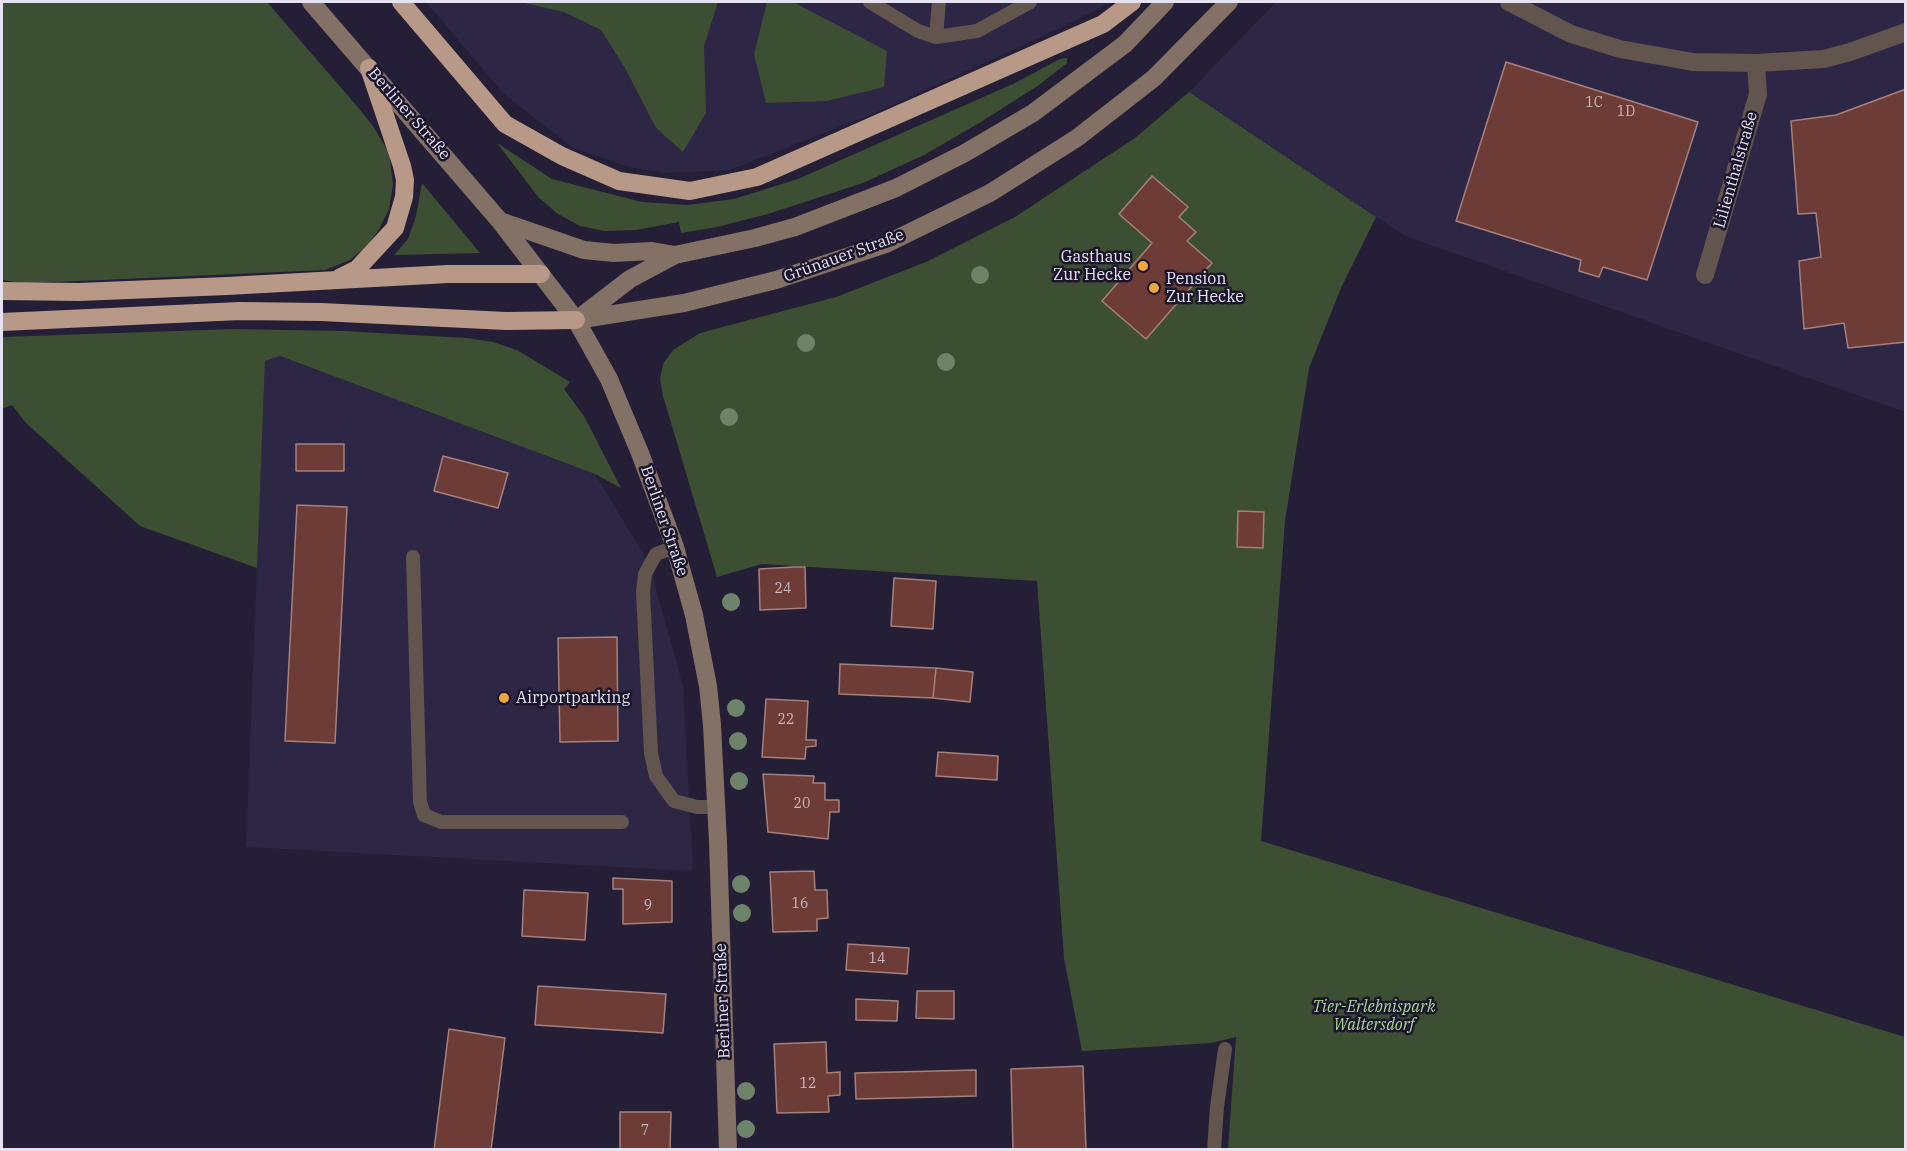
<!DOCTYPE html>
<meta charset="utf-8">
<style>
body{margin:0}
#map{position:relative;width:1907px;height:1151px;overflow:hidden;background:#241e36;font-family:"IBM Plex Serif",serif}
canvas{display:block}
.frame{position:absolute;inset:0;border:3px solid #e5e2f2;pointer-events:none}
</style>
<div id="map">
<canvas width="1907" height="1151"></canvas>
<div class="frame"></div>
</div>
<script>
const context = document.querySelector('canvas').getContext('2d');
context.lineJoin = 'round';
function fillPath(path, color) { context.fillStyle = color; context.fill(path, 'evenodd'); }
const poly = rows => new Path2D(rows.map(r => 'M' + r).join(''));
function trace(path, color, width, dash) { context.strokeStyle = color; context.lineWidth = width; context.lineCap = dash ? 'butt' : 'round'; context.setLineDash(dash || []); context.stroke(path); }
function label(font, color, halo, rows, align = 'center') {
  context.font = font + ' "IBM Plex Serif",serif'; context.lineWidth = 5; context.setLineDash([]); context.textBaseline = 'middle'; context.strokeStyle = halo; context.fillStyle = color; for (const [text, x, y, turn = 0] of rows) {
    context.save(); context.translate(x, y); context.rotate((+turn || 0) * Math.PI / 180); context.textAlign = isNaN(turn) ? turn : align; if (halo) context.strokeText(text, 0, 0); context.fillText(text, 0, 0); context.restore();
  }
}
const built = poly([
 [426,2,1112,2,1058,29,875,113,730,170,666,173,629,167,573,148,504,94],
 [1276,2,1905,2,1905,412,1405,236,1189,92],
 [280,356,595,474,649,563,683,686,693,871,246,847,265,361]
]);
const green = poly([
 [2,2,267,2,356,105,373,126,389,153,393,184,389,209,379,229,368,245,350,260,325,270,79,281,23,283,2,280],
 [520,2,718,2,704,46,706,113,683,152,656,128,625,68,601,30,564,12],
 [767,2,793,2,887,51,884,87,827,101,766,103,754,54],
 [1067,58,1067,63,1039,85,981,122,924,155,863,183,768,214,717,227,681,233,679,222,636,230,605,231,580,226,558,214,539,198,497,143,552,179,642,202,687,205,734,199,798,179,1015,83,1060,59],
 [1189,92,1376,217,1341,288,1309,368,1285,521,1261,841,1905,1037,1905,1149,1228,1149,1236,1037,1211,1043,1082,1051,1064,958,1037,581,762,564,717,577,663,396,660,379,663,364,673,350,700,333,836,297,926,262,1015,217,1135,138],
 [422,183,480,253,394,255,408,239,416,216],
 [233,329,343,331,467,338,493,342,517,350,570,382,564,389,584,416,621,488,595,474,280,356,265,361,257,568,140,526,26,423,12,405,2,409,2,337]
]);
const building = poly([
 [1506,62,1698,122,1647,280,1603,267,1599,277,1579,271,1581,260,1456,221,1506,62],
 [1906,89,1906,342,1848,348,1844,323,1804,329,1799,261,1821,257,1816,213,1798,214,1791,121,1836,115,1906,89],
 [1152,176,1188,207,1179,217,1196,232,1187,241,1212,263,1146,339,1102,301,1152,243,1119,214,1152,176],
 [296,444,344,444,344,471,296,471,296,444],
 [443,456,508,473,498,508,434,491,443,456],
 [297,505,347,507,335,743,285,741,297,505],
 [1238,511,1264,512,1263,548,1237,547,1238,511],
 [793,567,805,567,806,608,760,610,759,569,793,567],
 [894,578,936,581,933,629,891,626,894,578],
 [617,637,618,741,560,742,558,638,617,637],
 [840,664,936,668,933,698,839,694,840,664],
 [936,668,973,672,970,702,933,698,936,668],
 [766,699,808,701,806,740,816,740,816,746,806,747,805,759,762,757,766,699],
 [938,752,998,756,997,780,936,776,938,752],
 [763,774,814,776,813,783,825,783,825,800,839,800,839,812,830,812,828,839,768,832,763,774],
 [814,871,815,890,827,890,828,918,817,919,817,931,773,932,770,872,814,871],
 [613,878,672,881,672,922,623,924,623,889,613,889,613,878],
 [524,890,588,893,585,940,522,936,524,890],
 [848,944,909,948,907,974,846,970,848,944],
 [538,986,666,994,663,1033,535,1025,538,986],
 [917,991,954,991,954,1019,916,1018,917,991],
 [856,999,898,1001,897,1021,856,1020,856,999],
 [449,1029,505,1038,491,1150,434,1150,449,1029],
 [826,1042,827,1073,840,1072,840,1095,828,1096,829,1112,777,1113,774,1044,826,1042],
 [1083,1066,1086,1150,1013,1150,1011,1069,1083,1066],
 [976,1070,976,1096,856,1099,855,1073,976,1070],
 [620,1112,671,1112,670,1150,620,1150,620,1112]
]);
const lane = poly([
 [870,2,918,31,936,37,977,31,1030,2],
 [936,37,939,2],
 [675,547,656,554,645,574,643,592,651,753,656,776,674,801,697,807,717,807],
 [413,557,420,802,424,815,441,822,622,822],
 [1214,1150,1217,1107,1225,1049]
]);
const street = poly([
 [1509,2,1571,34,1620,49,1693,62,1756,63,1824,59,1850,52,1906,32],
 [1705,275,1758,94,1756,63]
]);
const secondary = poly([
 [311,2,499,220,576,320,609,379,619,403,640,453,675,547,694,615,708,686,712,725,718,842,728,1150],
 [500,221,584,250,614,253,652,251,675,255],
 [578,319,630,279,675,255,755,238,795,227,896,188,965,153,1033,113,1125,44,1165,2],
 [576,320,684,303,776,280,886,244,990,193,1077,138,1154,78,1229,2]
]);
const highway = poly([
 [401,2,505,124,562,156,619,181,690,191,757,177,1103,24,1132,2],
 [339,278,357,269,395,228,404,197,405,180,402,166,369,68],
 [2,291,79,292,227,286,448,274,541,274],
 [2,322,240,311,321,312,506,321,576,320]
]);
const trees = [
 [980,275],
 [806,343],
 [946,362],
 [729,417],
 [731,602],
 [736,708],
 [738,741],
 [739,781],
 [741,884],
 [742,913],
 [746,1091],
 [746,1129]
];
const markers = [
 [1143,266,6,"#f1a63f"],
 [1154,288,6,"#f1a63f"],
 [504,698,6,"#f1a63f"]
];
const numberNames = [
 ["1C",1594,103],
 ["1D",1626,112],
 ["24",783,589],
 ["22",786,720],
 ["20",802,804],
 ["16",800,904],
 ["9",648,906],
 ["14",877,959],
 ["12",808,1084],
 ["7",645,1131]
];
const streetNames = [
 ["Berliner Straße",409,114,49],
 ["Lilienthalstraße",1736,170,-74],
 ["Grünauer Straße",844,256,-20],
 ["Berliner Straße",664,521,71],
 ["Berliner Straße",723,1001,-92]
];
const poiNames = [
 ["Gasthaus",1131,257,"right"],
 ["Zur Hecke",1131,275,"right"],
 ["Pension",1166,279],
 ["Zur Hecke",1166,297],
 ["Airportparking",516,698]
];
const parkNames = [
 ["Tier-Erlebnispark",1374,1007],
 ["Waltersdorf",1374,1025]
];
fillPath(built, '#2e2645');
fillPath(green, '#3c4f33');
fillPath(building, '#6e3c37');
trace(building, '#a5817d', 1.5);
trace(lane, '#61554e', 14);
trace(street, '#61554e', 18);
trace(secondary, '#847165', 18);
trace(highway, '#b89988', 18);
context.fillStyle = '#6e846a';
for (const [x, y] of trees) { context.beginPath(); context.arc(x, y, 9, 0, 2 * Math.PI); context.fill(); }
for (const [x, y, r, color] of markers) { const dot = new Path2D(); dot.arc(x, y, r, 0, 2 * Math.PI); context.fillStyle = color; context.fill(dot); trace(dot, '#1b152c', 2); }
label('14px', '#c7b8c3', null, numberNames);
label('16px', '#e5e2f2', '#1b152c', streetNames);
label('16px', '#e5e2f2', '#1b152c', poiNames, 'left');
label('italic 16px', '#aad794', '#1b152c', parkNames);
</script>
